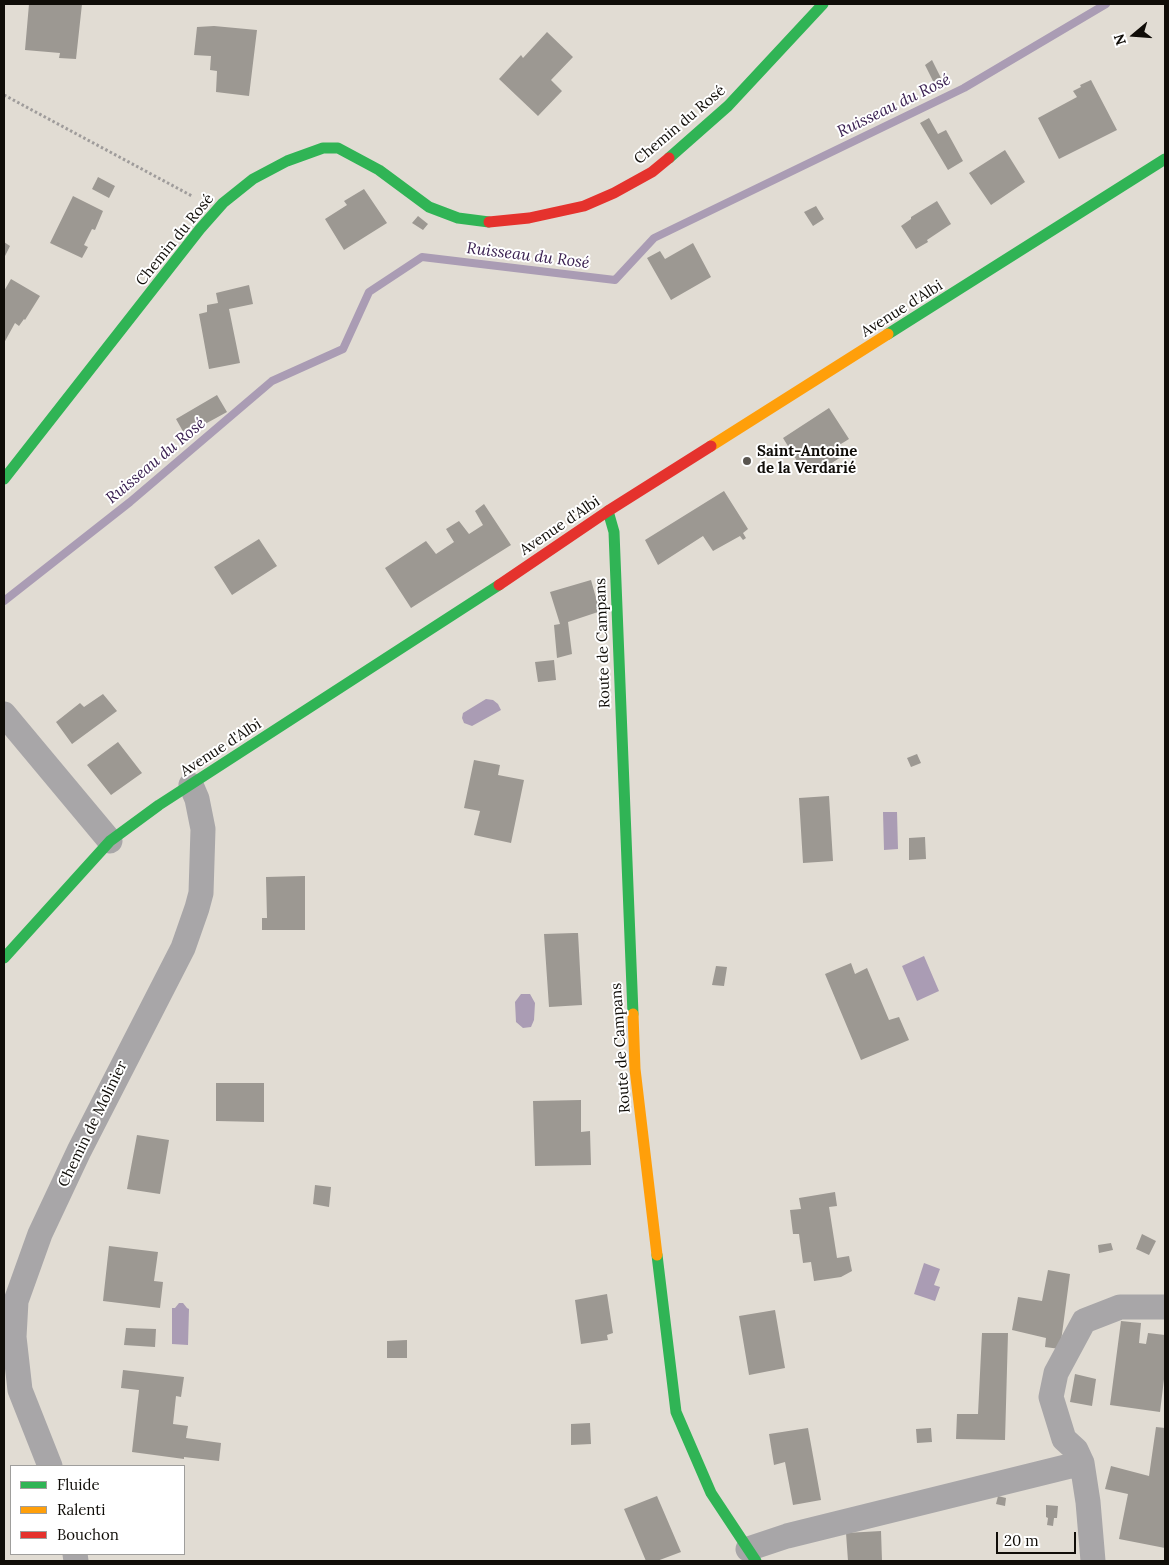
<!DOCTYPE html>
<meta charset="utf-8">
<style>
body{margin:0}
#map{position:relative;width:1169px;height:1565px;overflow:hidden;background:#e1dcd3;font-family:Lora,serif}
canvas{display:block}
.frame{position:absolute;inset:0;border:5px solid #100d08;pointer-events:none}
.legend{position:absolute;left:10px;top:1465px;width:175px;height:90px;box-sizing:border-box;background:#fff;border:1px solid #9f9e9c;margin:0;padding:6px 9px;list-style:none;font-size:15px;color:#100d08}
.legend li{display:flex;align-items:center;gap:10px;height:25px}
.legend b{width:25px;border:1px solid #9f9e9c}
.north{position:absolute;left:1109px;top:10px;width:50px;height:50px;-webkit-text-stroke:4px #fff;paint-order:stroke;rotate:252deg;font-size:14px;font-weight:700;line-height:20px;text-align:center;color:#100d08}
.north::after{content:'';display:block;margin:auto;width:18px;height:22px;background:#100d08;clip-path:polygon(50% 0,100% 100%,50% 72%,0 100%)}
.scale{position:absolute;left:996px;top:1532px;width:80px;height:22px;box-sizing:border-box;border:2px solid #100d08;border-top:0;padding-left:6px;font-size:15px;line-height:18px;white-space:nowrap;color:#100d08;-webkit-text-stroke:4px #fff;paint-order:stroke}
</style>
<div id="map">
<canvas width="1169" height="1565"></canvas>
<div class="frame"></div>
<ul class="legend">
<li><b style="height:6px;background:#30b455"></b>Fluide</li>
<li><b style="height:6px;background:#ff9f0a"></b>Ralenti</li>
<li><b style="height:6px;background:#e5322d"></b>Bouchon</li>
</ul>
<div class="north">N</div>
<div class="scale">20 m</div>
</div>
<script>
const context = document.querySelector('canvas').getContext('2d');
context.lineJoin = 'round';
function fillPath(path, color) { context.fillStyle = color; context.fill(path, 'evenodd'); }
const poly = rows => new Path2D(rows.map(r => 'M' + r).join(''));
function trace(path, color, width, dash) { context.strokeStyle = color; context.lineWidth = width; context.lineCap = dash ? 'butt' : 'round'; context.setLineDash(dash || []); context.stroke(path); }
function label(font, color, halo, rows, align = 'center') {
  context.font = font + ' Lora,serif'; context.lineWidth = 4; context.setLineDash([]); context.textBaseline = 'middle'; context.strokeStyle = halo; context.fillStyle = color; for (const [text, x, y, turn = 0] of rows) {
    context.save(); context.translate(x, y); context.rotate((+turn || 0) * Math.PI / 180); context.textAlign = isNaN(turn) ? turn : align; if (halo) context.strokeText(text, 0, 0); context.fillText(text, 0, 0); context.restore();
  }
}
const water = poly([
 [486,699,493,700,498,704,501,710,472,726,464,723,462,718,463,713],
 [883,812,897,812,898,849,884,850],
 [924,956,939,991,917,1001,902,966],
 [521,994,530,994,535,1003,534,1020,531,1027,523,1028,516,1022,515,1002],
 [924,1263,940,1269,934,1285,940,1287,935,1301,914,1294],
 [179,1303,183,1303,187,1308,189,1309,188,1345,172,1344,172,1308,175,1308]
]);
const stream = poly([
 [4,601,130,502,272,381,343,349,369,292,422,257,615,280,654,238,964,88,1106,4]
]);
const building = poly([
 [29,4,82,4,76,59,59,58,60,53,25,50],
 [214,26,257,30,249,96,216,92,217,71,210,70,211,56,194,55,197,27],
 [547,32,573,57,551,80,562,91,538,116,499,79,521,55,523,58],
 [932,60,945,86,937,89,925,65],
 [1091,80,1117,130,1059,159,1038,118,1077,97,1073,91,1081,87,1080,85],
 [929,118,938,134,946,130,963,161,948,170,920,123],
 [1005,150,1025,182,991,205,969,173],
 [98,177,115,186,109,198,92,189],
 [364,189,387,223,344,250,325,219,347,205,344,201],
 [73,196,103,211,95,230,92,229,84,245,88,247,82,258,50,243],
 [937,201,951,224,927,240,928,242,916,249,901,226,911,219,911,217],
 [816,206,824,219,813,226,804,212],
 [418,216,428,224,423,230,412,223],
 [4,242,10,246,4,258],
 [693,243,711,277,671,300,647,258,660,251,665,259],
 [11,279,40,296,25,320,24,319,19,326,15,323,4,343,4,291],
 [249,285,253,304,229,309,240,363,209,369,199,314,207,312,207,305,218,303,216,293],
 [217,395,227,412,185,435,176,419],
 [829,408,849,439,836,447,841,457,818,472,812,463,802,469,783,438],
 [167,446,173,454,168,458,162,451],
 [724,491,748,529,743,533,746,538,743,540,740,536,713,551,703,536,658,565,645,540],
 [484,504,511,545,411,608,385,568,426,541,436,554,454,542,446,529,459,521,469,534,483,525,475,511],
 [259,539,277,566,232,595,214,567],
 [591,580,598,605,598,612,568,622,572,654,557,658,554,625,560,624,550,592],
 [554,660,556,680,538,682,535,662],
 [103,694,117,711,72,744,56,722,80,703,84,707],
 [118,742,142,773,111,795,87,765],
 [917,754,921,763,911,767,907,758],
 [474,760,500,765,498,775,524,780,511,843,474,835,480,811,464,808],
 [829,796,833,861,803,863,799,798],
 [925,837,926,859,909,860,909,838],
 [305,876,305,930,262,930,262,918,267,918,266,877],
 [574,933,578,933,582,1005,549,1007,544,934],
 [851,963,855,974,867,968,889,1020,899,1017,909,1040,861,1060,825,974],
 [716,966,727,967,724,986,712,985],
 [216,1083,264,1083,264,1122,216,1121],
 [581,1100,581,1132,590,1131,591,1165,535,1166,533,1101],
 [137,1135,169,1140,160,1194,127,1189],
 [315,1185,331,1187,329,1207,313,1204],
 [835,1192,837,1206,829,1207,837,1258,849,1256,852,1271,841,1277,814,1281,811,1262,803,1263,799,1234,793,1234,790,1210,801,1209,799,1198],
 [1142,1234,1156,1241,1149,1255,1136,1249],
 [1111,1243,1113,1250,1099,1253,1098,1245],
 [109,1246,158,1252,154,1281,163,1282,160,1308,103,1301],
 [1048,1270,1070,1274,1060,1349,1045,1347,1046,1338,1012,1330,1018,1297,1042,1301],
 [607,1294,613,1333,607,1335,608,1340,581,1344,575,1300],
 [775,1310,785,1368,749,1375,739,1316],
 [1121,1321,1141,1323,1139,1343,1146,1344,1148,1333,1165,1335,1165,1371,1160,1412,1110,1405],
 [126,1328,156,1329,155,1347,124,1345],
 [982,1333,1008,1333,1005,1440,956,1439,957,1414,978,1414],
 [407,1340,407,1358,387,1358,387,1341],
 [123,1370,184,1377,181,1397,176,1396,173,1424,188,1426,186,1438,221,1443,219,1461,184,1457,184,1459,132,1452,139,1390,121,1388],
 [1075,1374,1096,1379,1092,1406,1070,1402],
 [590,1423,591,1444,571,1445,571,1424],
 [1156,1427,1165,1428,1165,1548,1119,1539,1128,1494,1105,1489,1111,1466,1149,1476],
 [808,1428,821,1500,793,1505,785,1462,774,1465,769,1434],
 [931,1428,932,1442,917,1443,916,1429],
 [657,1496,681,1552,657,1561,646,1561,624,1509],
 [998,1496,1006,1498,1005,1506,996,1504],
 [1046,1505,1058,1506,1057,1518,1054,1518,1053,1526,1047,1525,1048,1518,1046,1517],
 [881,1531,882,1561,848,1561,846,1533]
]);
const path = poly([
 [4,95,192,196]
]);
const street = poly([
 [4,714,110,841],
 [50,1466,20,1390,14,1337,16,1301,40,1234,79,1151,183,948,197,908,201,893,203,829,197,799,191,785],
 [748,1549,787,1536,1082,1463],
 [75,1554,76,1561],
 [1093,1561,1088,1502,1082,1463,1076,1450,1064,1439,1051,1397,1056,1373,1084,1321,1120,1307,1165,1307]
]);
const fast = poly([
 [669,158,728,106,823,4],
 [888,334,1165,159],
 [4,479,200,229,223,203,253,179,287,161,323,148,338,148,379,170,429,207,458,218,489,222],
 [608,511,614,532,633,1014],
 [4,958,110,841,159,805,499,585],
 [657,1255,676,1412,711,1493,756,1561]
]);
const slow = poly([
 [711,446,888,334],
 [633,1014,635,1069,657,1255]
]);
const jam = poly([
 [489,222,529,218,584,206,614,193,652,172,669,158],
 [499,585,608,511,711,446]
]);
const markers = [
 [747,461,5,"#59554f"]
];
const streetNames = [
 ["Chemin du Rosé",680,125,-40],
 ["Chemin du Rosé",175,240,-51],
 ["Avenue d'Albi",902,309,-32],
 ["Avenue d'Albi",560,526,-34],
 ["Route de Campans",603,643,-92],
 ["Avenue d'Albi",221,748,-33],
 ["Route de Campans",621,1048,-94],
 ["Chemin de Molinier",93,1124,-64]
];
const poiNames = [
 ["Saint-Antoine",757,452],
 ["de la Verdarié",757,469]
];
const waterNames = [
 ["Ruisseau du Rosé",894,106,-26],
 ["Ruisseau du Rosé",528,256,7],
 ["Ruisseau du Rosé",156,461,-40]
];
fillPath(water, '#aa9cb4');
trace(stream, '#aa9cb4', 8);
fillPath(building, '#9c9892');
trace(path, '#9f9c9b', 3, [2.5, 2.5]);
trace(street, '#a8a6a8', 25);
trace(fast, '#30b455', 11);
trace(slow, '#ff9f0a', 11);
trace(jam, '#e5322d', 11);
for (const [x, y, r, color] of markers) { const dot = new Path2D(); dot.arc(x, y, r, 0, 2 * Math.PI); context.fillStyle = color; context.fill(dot); trace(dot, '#fff', 2); }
label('15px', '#100d08', '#fff', streetNames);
label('bold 15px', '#100d08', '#fff', poiNames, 'left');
label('italic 16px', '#3a2051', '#fff', waterNames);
</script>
